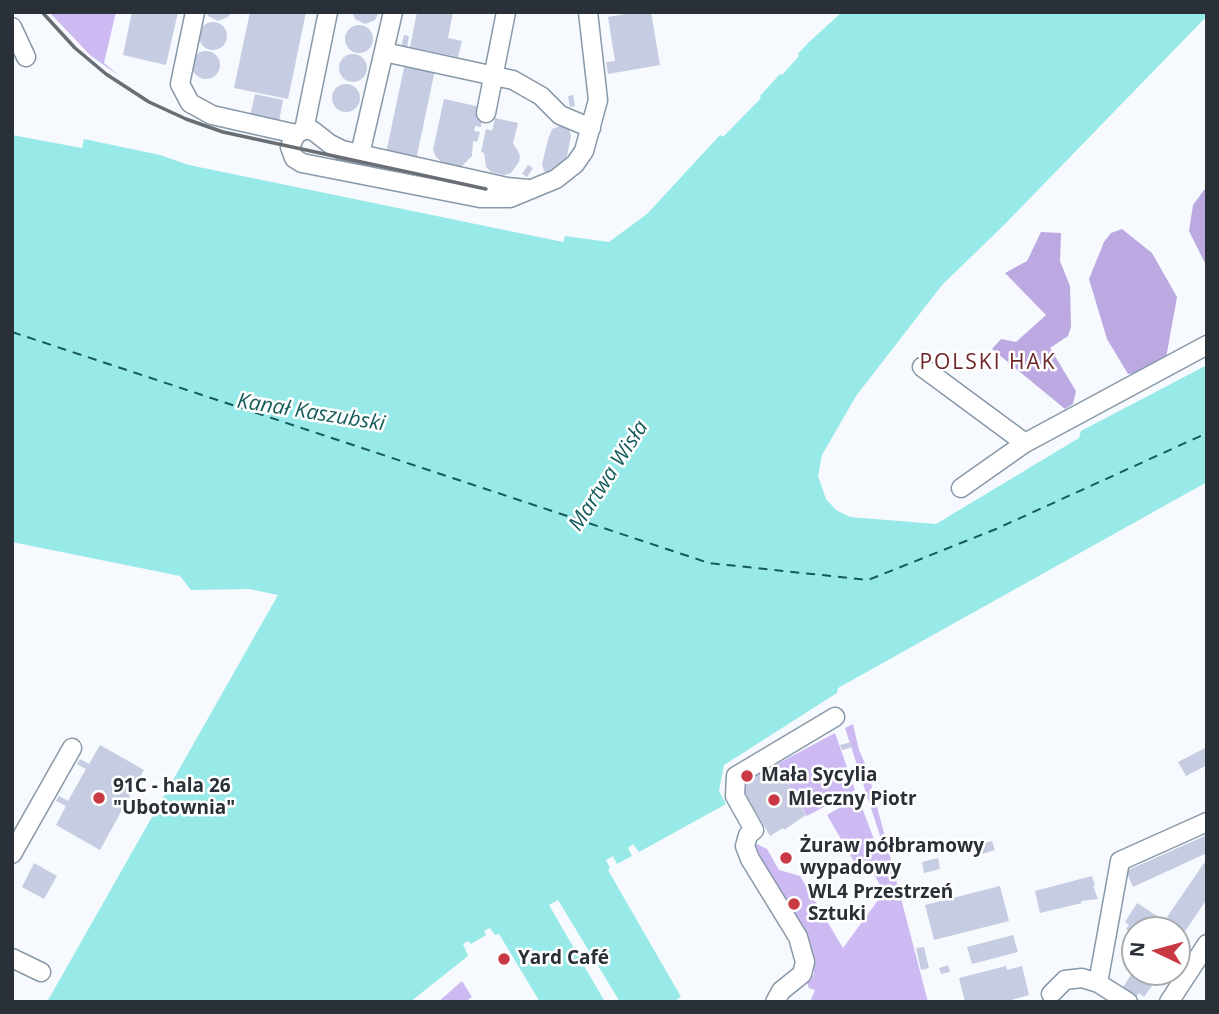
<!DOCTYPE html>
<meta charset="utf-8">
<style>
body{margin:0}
#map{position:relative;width:1219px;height:1014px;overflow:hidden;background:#f6f9fd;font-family:"Open Sans",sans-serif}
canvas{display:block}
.frame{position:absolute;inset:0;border:14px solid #293037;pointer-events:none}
.north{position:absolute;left:1121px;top:916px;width:70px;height:70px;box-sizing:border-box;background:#fff;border:2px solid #a9acaf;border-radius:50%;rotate:275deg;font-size:19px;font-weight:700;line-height:28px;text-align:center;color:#293037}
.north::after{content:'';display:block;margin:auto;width:24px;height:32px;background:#c83943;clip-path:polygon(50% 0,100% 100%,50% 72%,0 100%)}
</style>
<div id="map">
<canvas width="1219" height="1014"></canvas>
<div class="frame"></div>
<div class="north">N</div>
</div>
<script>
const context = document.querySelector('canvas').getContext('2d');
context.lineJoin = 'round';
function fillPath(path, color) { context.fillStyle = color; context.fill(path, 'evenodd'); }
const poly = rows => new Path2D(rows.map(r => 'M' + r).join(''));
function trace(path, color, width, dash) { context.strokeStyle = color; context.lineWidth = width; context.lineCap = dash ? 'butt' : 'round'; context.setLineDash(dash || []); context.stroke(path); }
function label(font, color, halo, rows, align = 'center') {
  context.font = font + ' "Open Sans",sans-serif'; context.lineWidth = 5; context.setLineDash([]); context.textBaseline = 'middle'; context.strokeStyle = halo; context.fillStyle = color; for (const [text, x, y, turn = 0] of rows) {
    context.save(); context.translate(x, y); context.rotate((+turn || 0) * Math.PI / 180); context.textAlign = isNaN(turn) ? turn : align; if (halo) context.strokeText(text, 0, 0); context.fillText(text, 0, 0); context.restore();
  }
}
const green = poly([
 [49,12,116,12,104,63,121,77,91,56],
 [853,724,859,750,867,768,928,1002,810,1002,815,990,809,988,807,983,814,974,813,961,753,847,757,844,767,849,779,870,800,876,843,948,884,892,866,860,856,865,827,815,858,797,878,850,884,848,845,728],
 [835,733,855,790,807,816,777,764],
 [462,981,472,997,465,1002,438,1002]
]);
const forest = poly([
 [1207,186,1207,267,1189,231,1193,205],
 [1122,229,1152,253,1177,297,1166,358,1140,373,1128,374,1107,339,1089,279,1104,242,1111,233],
 [1041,232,1061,233,1060,261,1070,286,1071,327,1068,336,1050,348,1076,391,1073,404,1065,409,992,349,1001,339,1016,342,1046,315,1005,273,1027,261]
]);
const water = poly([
 [842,12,1207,12,1207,16,1004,225,942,285,856,396,822,455,818,476,826,499,836,510,850,517,936,524,1079,438,1081,431,1207,365,1207,482,838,688,837,693,724,765,719,791,726,804,639,852,633,844,628,848,632,856,617,864,613,856,606,860,610,868,608,870,681,997,673,1002,620,1002,558,900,549,905,605,1002,540,1002,499,934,495,935,490,928,484,931,486,935,471,944,468,941,463,944,468,956,410,1002,47,1002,278,595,249,589,191,590,180,576,12,542,12,135,82,148,84,139,160,155,189,165,563,242,565,236,609,242,647,214,720,135,723,137,761,98,760,96,780,74,782,75,799,56,798,54,808,43]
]);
const ferry = poly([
 [12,332,709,563,868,580,996,529,1207,433]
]);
const building = poly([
 [132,12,178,12,166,65,123,55],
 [206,12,232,12,228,17,218,21,208,16],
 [250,12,306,12,288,99,234,88],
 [352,12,379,12,375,20,365,24,355,19],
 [417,12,453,12,448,38,462,41,458,57,410,47],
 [637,12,651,12,660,65,608,74,606,62,615,61,608,17],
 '199 36a14 14 0 1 1 28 0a14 14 0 1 1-28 0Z',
 '345 39a14 14 0 1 1 28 0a14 14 0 1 1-28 0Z',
 [404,35,409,36,407,48,401,47],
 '192 65a14 14 0 1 1 28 0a14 14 0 1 1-28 0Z',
 '339 68a14 14 0 1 1 28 0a14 14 0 1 1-28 0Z',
 [405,63,435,70,416,160,386,153],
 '332 98a14 14 0 1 1 28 0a14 14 0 1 1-28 0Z',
 [255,94,283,100,279,122,250,116],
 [573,95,575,106,570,107,568,96],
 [444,99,485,108,481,127,475,126,474,131,480,132,477,142,473,141,472,156,462,166,447,167,436,157,433,150],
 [495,118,518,123,513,143,520,155,519,162,511,173,504,175,491,172,486,167,484,153,481,152,486,129,492,131],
 [562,125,569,129,571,136,566,161,550,174,544,171,542,164,548,140,552,129],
 [528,165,533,168,527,177,522,174],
 [851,742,852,747,842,750,840,745],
 [100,745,144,770,100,850,56,825,66,806,56,801,59,796,68,801,86,769,77,764,80,759,89,764],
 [1207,747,1207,765,1186,776,1178,762],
 [777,764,806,815,784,830,783,828,770,836,740,785,763,769,764,771],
 [1207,835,1207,853,1133,887,1126,871],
 [992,841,995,850,979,855,976,845],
 [938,858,940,869,924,873,922,862],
 [34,863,57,876,44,899,22,887],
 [1204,863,1207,865,1207,899,1177,943,1177,930,1135,930,1135,935,1126,929,1129,925,1125,922,1137,903,1171,925,1173,922,1167,917],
 [1092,876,1095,885,1093,886,1098,899,1081,901,1082,903,1040,913,1035,891],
 [1000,886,1009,921,934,940,925,905],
 [1013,935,1018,952,972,964,967,947],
 [924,947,929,968,921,970,916,948],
 [948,965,950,972,941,974,939,968],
 [1006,966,1007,970,1022,966,1029,995,1004,1002,965,1002,959,978],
 [1133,972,1162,972,1144,997,1139,993,1137,996,1123,987]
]);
const minor = poly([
 [195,12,180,84,190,103,212,115,296,134],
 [12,27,26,57],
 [384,52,513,80,541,96,560,115,591,128],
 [486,113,506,12],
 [304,130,328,12],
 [360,154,393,12],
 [528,189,507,187,342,150,330,144,312,130,304,130,296,134,290,147,294,158,302,163,480,198,510,198,556,179,575,164,584,151,598,100,588,12],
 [922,367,1025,443],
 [961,488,1025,443,1207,345],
 [12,854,72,748],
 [12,958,41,972],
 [1098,983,1120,861,1207,822],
 [1051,994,1065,980,1082,978,1098,983,1128,1002],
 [775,1002,781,991,802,974,805,962,798,937,750,859,745,846,748,835,754,830,735,796,736,776,835,717],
 [1169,1002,1207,944]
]);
const rail = poly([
 [42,12,75,48,106,74,149,102,186,119,223,132,486,189]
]);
const markers = [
 [747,776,7,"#c83943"],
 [99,798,7,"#c83943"],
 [774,800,7,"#c83943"],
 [786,858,7,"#c83943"],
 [794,904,7,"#c83943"],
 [504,959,7,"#c83943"]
];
const poiNames = [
 ["Mała Sycylia",761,776],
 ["91C - hala 26",113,787],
 ["\"Ubotownia\"",113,809],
 ["Mleczny Piotr",788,800],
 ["Żuraw półbramowy",800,847],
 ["wypadowy",800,869],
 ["WL4 Przestrzeń",808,893],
 ["Sztuki",808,915],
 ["Yard Café",518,959]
];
const neighbourhoodNames = [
 ["POLSKI HAK",988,363]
];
const waterNames = [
 ["Kanał Kaszubski",311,413,9],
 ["Martwa Wisła",609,476,-57]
];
fillPath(green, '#cebaf3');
fillPath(forest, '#bca9e1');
fillPath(water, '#97eae7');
trace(ferry, '#145b59', 2, [9, 7]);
fillPath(building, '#c6cce2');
trace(minor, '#8799a9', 21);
trace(minor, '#fff', 18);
trace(rail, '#686e74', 3.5);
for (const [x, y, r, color] of markers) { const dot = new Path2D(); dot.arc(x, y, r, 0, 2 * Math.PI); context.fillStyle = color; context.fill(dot); trace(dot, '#fff', 2.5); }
label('bold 19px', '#293037', '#fff', poiNames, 'left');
context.letterSpacing = '2px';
label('21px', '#6d2729', '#fff', neighbourhoodNames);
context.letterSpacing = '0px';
label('italic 21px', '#145b59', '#fff', waterNames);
</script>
